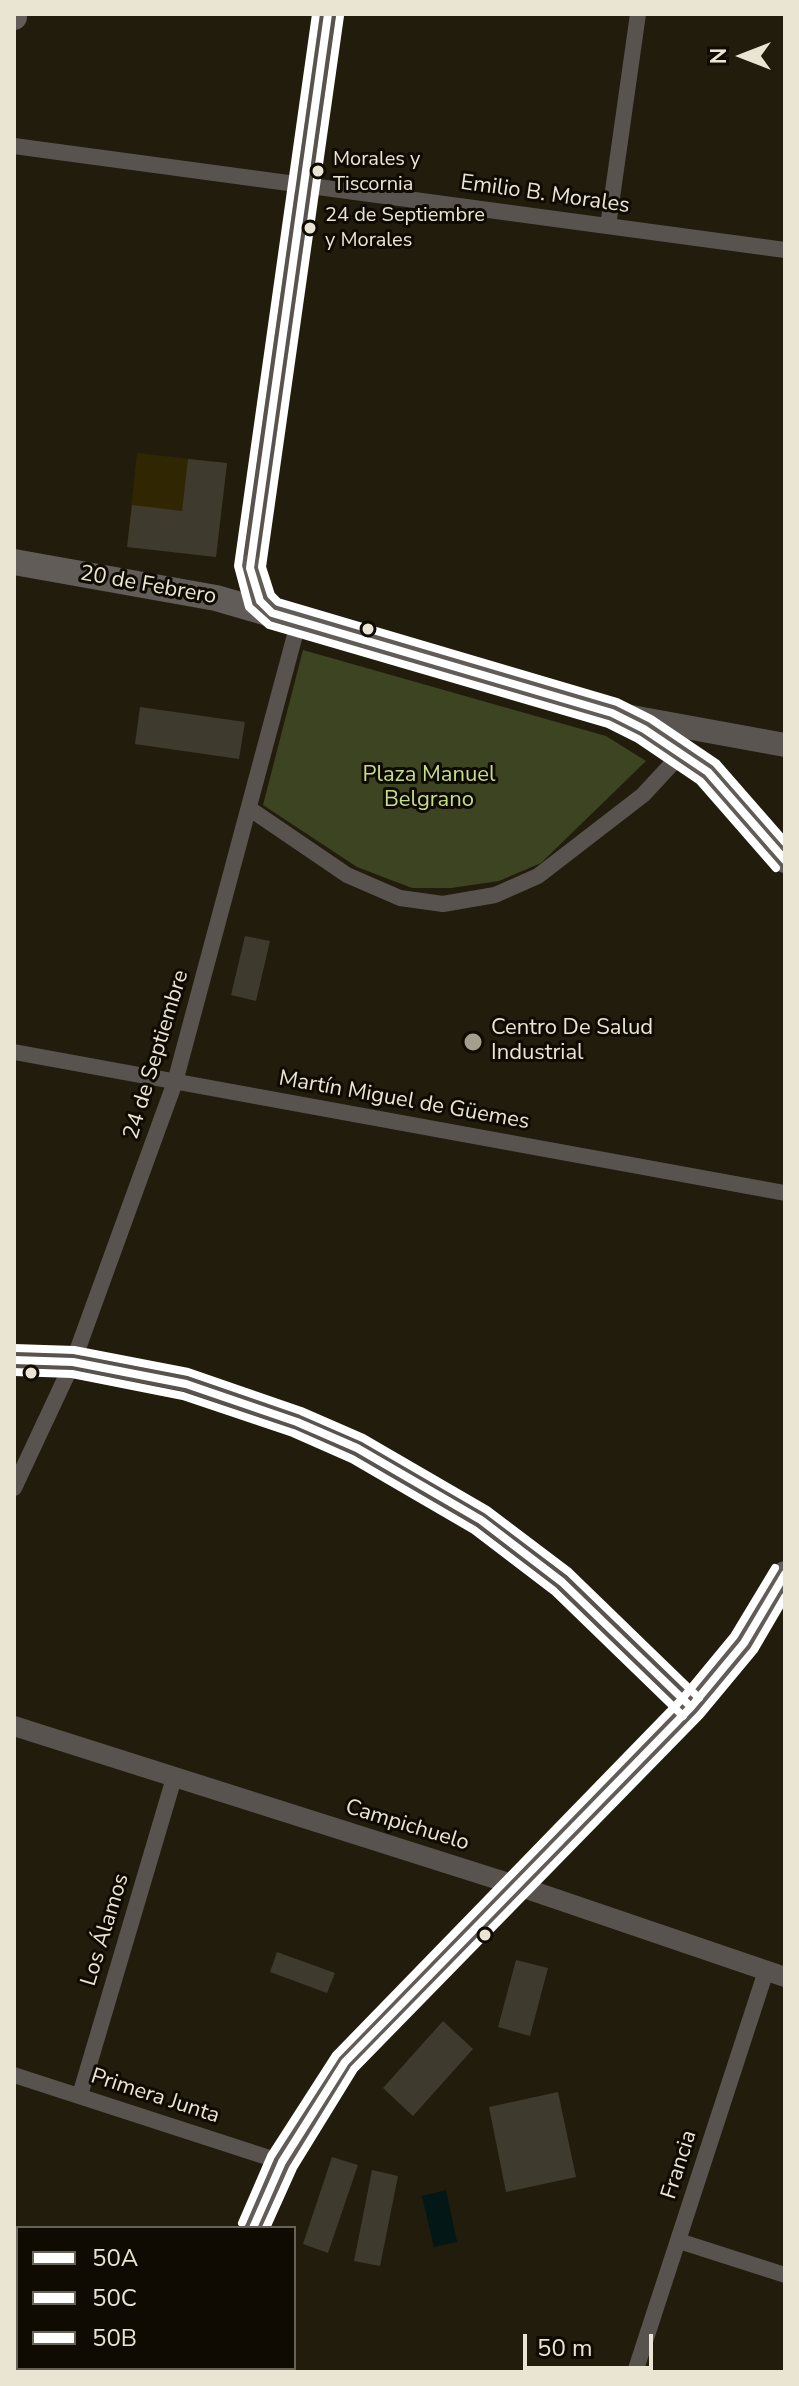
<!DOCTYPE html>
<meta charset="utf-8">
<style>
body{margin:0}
#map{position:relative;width:799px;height:2386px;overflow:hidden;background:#211c0c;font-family:"Nunito Sans",sans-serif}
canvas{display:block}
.frame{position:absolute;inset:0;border:16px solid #eae4d3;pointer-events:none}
.legend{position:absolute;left:16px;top:2226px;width:280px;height:144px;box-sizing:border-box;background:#0f0a02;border:2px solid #676156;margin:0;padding:10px 14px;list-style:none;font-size:24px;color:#eae4d3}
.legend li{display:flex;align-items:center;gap:16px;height:40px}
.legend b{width:40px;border:2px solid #676156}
.north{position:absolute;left:703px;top:16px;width:80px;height:80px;-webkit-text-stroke:6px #0f0a02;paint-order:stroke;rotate:270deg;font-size:22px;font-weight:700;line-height:32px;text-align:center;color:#eae4d3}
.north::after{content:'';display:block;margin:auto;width:28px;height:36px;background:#eae4d3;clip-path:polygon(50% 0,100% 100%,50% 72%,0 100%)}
.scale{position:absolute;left:523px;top:2334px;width:130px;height:36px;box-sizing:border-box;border:4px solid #eae4d3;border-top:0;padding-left:10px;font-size:24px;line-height:28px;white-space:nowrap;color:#eae4d3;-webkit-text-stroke:6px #0f0a02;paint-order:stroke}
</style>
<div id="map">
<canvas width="799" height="2386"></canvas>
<div class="frame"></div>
<ul class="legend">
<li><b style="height:10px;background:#fff"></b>50A</li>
<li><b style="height:10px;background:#fff"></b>50C</li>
<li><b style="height:10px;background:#fff"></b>50B</li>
</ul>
<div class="north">N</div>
<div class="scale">50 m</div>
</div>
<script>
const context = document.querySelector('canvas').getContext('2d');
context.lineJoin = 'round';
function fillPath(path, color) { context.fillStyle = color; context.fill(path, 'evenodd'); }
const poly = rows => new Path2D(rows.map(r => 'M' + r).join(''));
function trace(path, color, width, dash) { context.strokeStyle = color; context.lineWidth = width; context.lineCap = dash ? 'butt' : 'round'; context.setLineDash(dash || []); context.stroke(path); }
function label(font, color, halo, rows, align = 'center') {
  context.font = font + ' "Nunito Sans",sans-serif'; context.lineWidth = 6; context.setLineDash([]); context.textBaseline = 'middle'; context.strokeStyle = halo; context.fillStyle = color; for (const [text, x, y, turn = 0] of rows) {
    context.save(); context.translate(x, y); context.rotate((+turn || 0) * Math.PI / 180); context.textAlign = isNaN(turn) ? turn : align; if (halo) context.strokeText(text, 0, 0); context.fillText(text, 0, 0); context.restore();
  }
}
const built = poly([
 [137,453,227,463,216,557,127,547]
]);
const green = poly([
 [303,650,606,736,646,761,541,863,499,881,451,888,412,888,357,867,263,805]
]);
const water = poly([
 [446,2190,457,2242,434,2247,422,2196]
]);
const building = poly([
 [188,459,227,463,216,557,127,547,132,505,182,511],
 [140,707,245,722,239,759,135,744],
 [245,936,270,941,256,1001,231,995],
 [277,1952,335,1973,327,1993,270,1972],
 [516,1960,548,1968,530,2036,498,2027],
 [443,2021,473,2049,413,2116,383,2088],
 [558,2092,576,2177,506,2192,489,2107],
 [332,2157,358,2165,328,2253,303,2244],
 [372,2170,398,2176,380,2266,354,2261]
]);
const minor = poly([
 [14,146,785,250],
 [608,226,638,14],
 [250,568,328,14],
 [250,809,347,875,400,898,443,904,495,895,538,876,643,795,681,754],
 [14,1052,785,1193],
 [14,1360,73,1362,186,1384,297,1422,357,1448,481,1520,562,1582,691,1707],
 [14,1488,73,1362,175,1082,299,620],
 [14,2075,282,2162],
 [80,2095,174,1778],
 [679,2241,785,2275],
 [635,2372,766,1971]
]);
const tertiary = poly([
 [14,1726,518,1886,785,1977]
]);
const secondary = poly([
 [626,716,785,745]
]);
const primary = poly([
 [14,17,14,14],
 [14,562,216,598,612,713,644,729,708,772,785,860],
 [250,568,254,588,272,613],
 [253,2228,282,2162,345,2062,691,1707,744,1643,785,1574],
 [220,2372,220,2368]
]);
const bus1 = poly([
 [328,14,250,568,260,601,272,613,612,713,644,729,708,772,785,860],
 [14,1360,73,1362,186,1384,297,1422,357,1448,481,1520,562,1582,691,1707],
 [253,2228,282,2162,345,2062,691,1707,744,1643,785,1574]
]);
const bus2 = poly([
 [316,14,238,566,249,607,269,625,608,724,638,739,700,781,776,868],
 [14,1372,72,1374,183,1396,293,1433,352,1459,474,1530,554,1591,683,1716],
 [266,2228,293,2168,354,2069,700,1715,754,1650,785,1597]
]);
const bus3 = poly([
 [340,16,262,567,271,595,278,602,617,702,651,719,716,763,785,842],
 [14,1348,74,1350,188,1372,301,1411,363,1438,487,1510,569,1572,699,1698],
 [242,2223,271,2156,336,2055,682,1699,734,1636,775,1568]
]);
const markers = [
 [318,171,7,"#eae4d3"],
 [310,228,7,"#eae4d3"],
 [368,629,7,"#eae4d3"],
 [473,1042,10,"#a49e8d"],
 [31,1373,7,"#eae4d3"],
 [485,1935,7,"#eae4d3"]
];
const busNames = [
 ["Morales y",333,160],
 ["Tiscornia",333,185],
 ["24 de Septiembre",325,216],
 ["y Morales",325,241]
];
const streetNames = [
 ["Emilio B. Morales",545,195,8],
 ["20 de Febrero",148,586,10],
 ["24 de Septiembre",157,1055,-73],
 ["Martín Miguel de Güemes",404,1101,10],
 ["Campichuelo",407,1826,17],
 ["Los Álamos",106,1930,-73],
 ["Primera Junta",155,2097,18],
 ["Francia",680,2165,-72]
];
const parkNames = [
 ["Plaza Manuel",429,776],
 ["Belgrano",429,801]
];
const poiNames = [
 ["Centro De Salud",491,1029],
 ["Industrial",491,1054]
];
fillPath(built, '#312602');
fillPath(green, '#3d4421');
fillPath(water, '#031716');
fillPath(building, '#3f3a2e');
trace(minor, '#59534f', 16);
trace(tertiary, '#59534f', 20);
trace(secondary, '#5b5551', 24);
trace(primary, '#625c58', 26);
trace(bus1, '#fff', 8);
trace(bus2, '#fff', 8);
trace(bus3, '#fff', 8);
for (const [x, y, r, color] of markers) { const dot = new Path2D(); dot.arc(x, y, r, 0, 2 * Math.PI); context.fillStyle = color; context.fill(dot); trace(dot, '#0f0a02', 3); }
label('20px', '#eae4d3', '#0f0a02', busNames, 'left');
label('22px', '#eae4d3', '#0f0a02', streetNames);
label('22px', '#c7de88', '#0f0a02', parkNames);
label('22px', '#eae4d3', '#0f0a02', poiNames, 'left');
</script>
